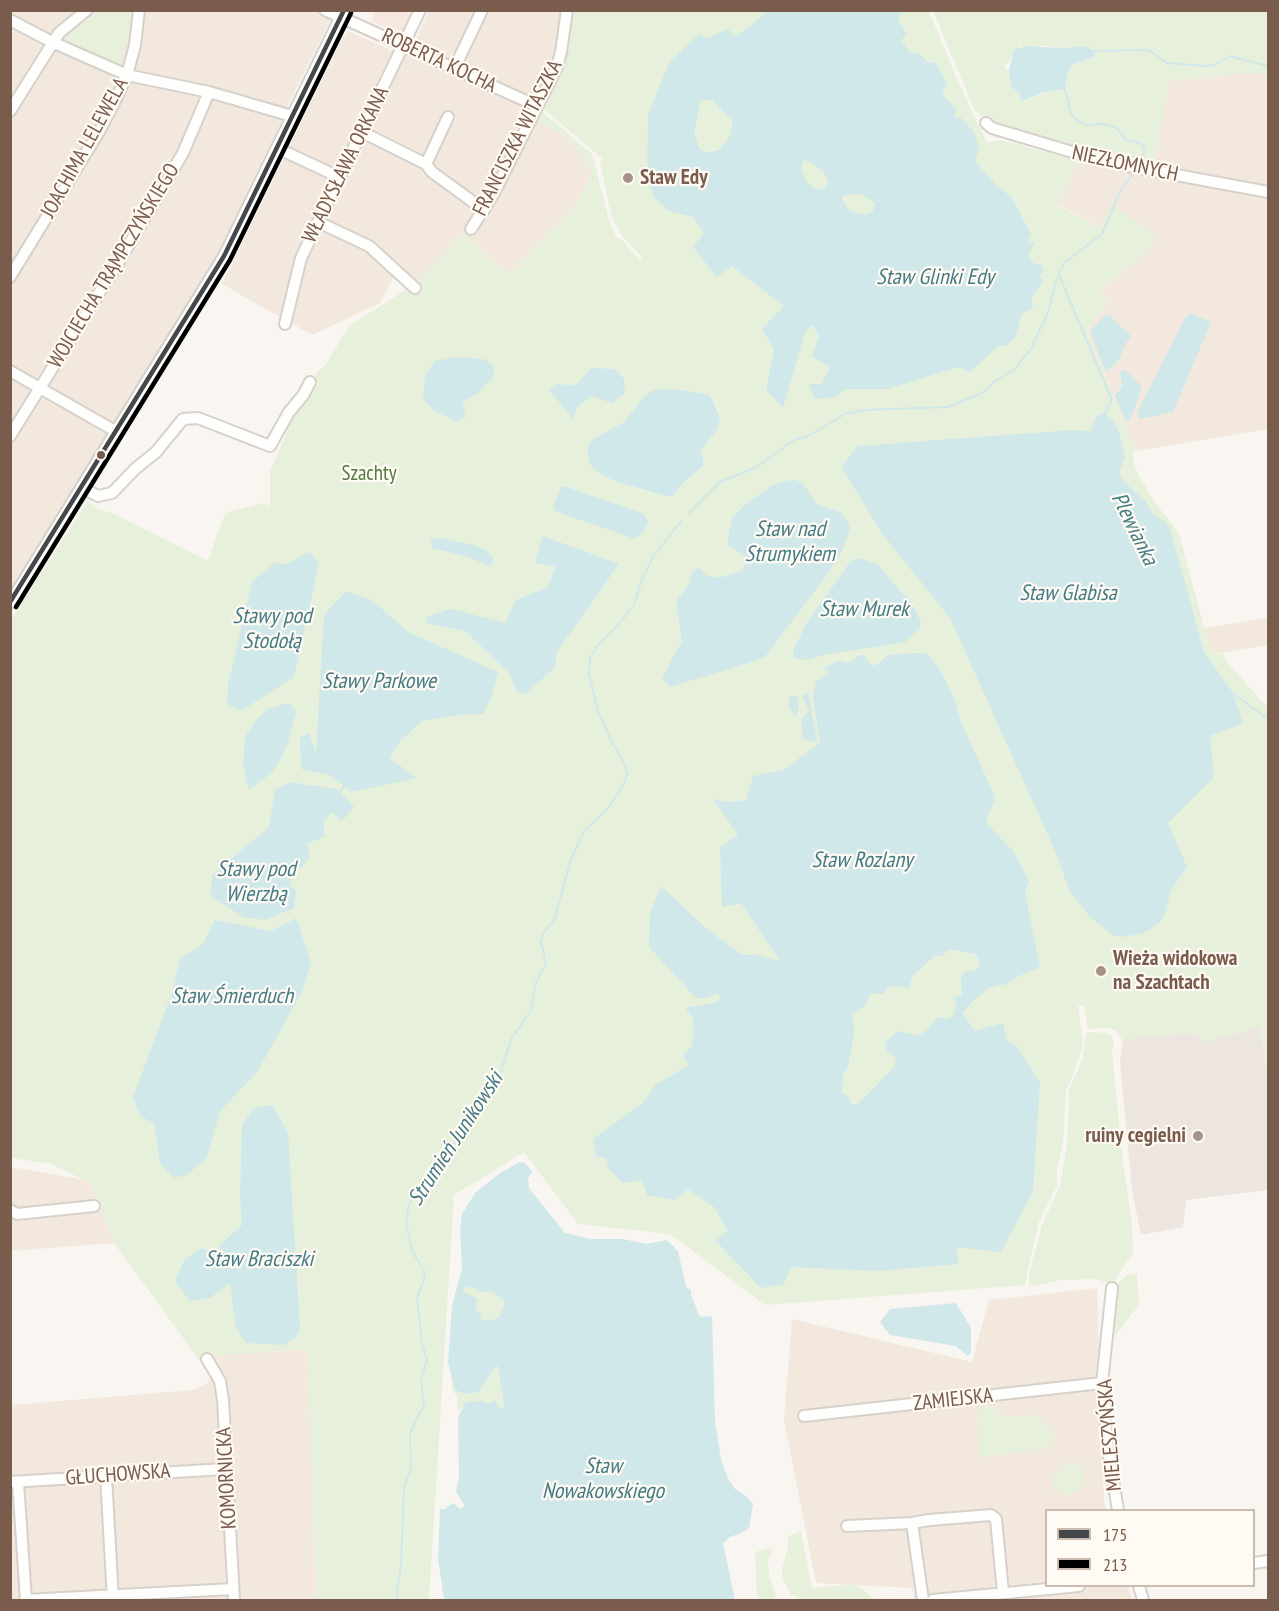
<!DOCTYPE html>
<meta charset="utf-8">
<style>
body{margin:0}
#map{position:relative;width:1279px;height:1611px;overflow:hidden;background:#f9f5f0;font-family:"PT Sans Narrow",sans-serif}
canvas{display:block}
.frame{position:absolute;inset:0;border:12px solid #7a5c4d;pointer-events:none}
.legend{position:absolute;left:1045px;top:1509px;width:210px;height:78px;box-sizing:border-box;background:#fffaf3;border:2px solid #cabbb1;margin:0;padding:8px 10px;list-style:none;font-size:18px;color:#7a5c4d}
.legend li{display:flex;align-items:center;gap:12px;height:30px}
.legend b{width:30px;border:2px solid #cabbb1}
</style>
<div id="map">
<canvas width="1279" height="1611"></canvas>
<div class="frame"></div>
<ul class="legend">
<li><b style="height:8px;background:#45484a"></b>175</li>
<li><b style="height:8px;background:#000"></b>213</li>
</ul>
</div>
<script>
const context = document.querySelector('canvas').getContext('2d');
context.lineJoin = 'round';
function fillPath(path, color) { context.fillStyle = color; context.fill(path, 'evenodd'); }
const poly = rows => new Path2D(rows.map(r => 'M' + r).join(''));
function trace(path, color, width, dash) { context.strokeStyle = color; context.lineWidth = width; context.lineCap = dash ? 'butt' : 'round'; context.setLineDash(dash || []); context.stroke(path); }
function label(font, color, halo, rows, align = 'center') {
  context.font = font + ' "PT Sans Narrow",sans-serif'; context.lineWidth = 4.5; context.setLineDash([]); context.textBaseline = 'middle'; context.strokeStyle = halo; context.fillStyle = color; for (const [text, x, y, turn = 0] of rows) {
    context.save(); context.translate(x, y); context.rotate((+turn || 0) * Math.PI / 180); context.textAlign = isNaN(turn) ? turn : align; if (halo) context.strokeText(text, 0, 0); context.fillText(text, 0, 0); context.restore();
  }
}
const residential = poly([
 [11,11,101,11,82,22,68,34,129,33,132,11,335,11,289,103,265,161,227,242,11,594],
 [429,11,563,11,555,61,535,120,565,135,593,171,574,208,509,275,463,233,417,283,393,278,380,303,312,335,222,284,343,37,348,31,397,53,413,45],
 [1248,73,1268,74,1268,429,1136,451,1087,330,1110,300,1098,291,1146,253,1112,206,1101,228,1058,204,1078,161,1153,177,1168,81],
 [1268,618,1268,645,1213,654,1210,649,1204,628],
 [11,1167,86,1180,90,1183,114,1243,11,1251],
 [1097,1288,1104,1501,1107,1510,1046,1510,1046,1586,1128,1586,1132,1600,916,1600,911,1588,816,1583,784,1420,792,1319,972,1362,989,1300],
 [307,1349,317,1600,11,1600,11,1405,194,1390,208,1383,210,1375,197,1357]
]);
const commercial = poly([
 [374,11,414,11,402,36,372,21]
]);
const industrial = poly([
 [1260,1027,1268,1082,1268,1190,1186,1200,1183,1227,1141,1235,1132,1190,1120,1062,1123,1038]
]);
const green = poly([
 [101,11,132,11,129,33,119,67,63,41,77,26],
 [569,11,929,11,954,72,987,143,1001,140,1078,161,1058,205,1100,228,1112,205,1158,236,1146,253,1098,291,1110,300,1087,330,1136,451,1133,453,1134,463,1138,474,1154,501,1179,534,1210,649,1214,654,1223,653,1227,662,1268,708,1268,1082,1260,1027,1205,1043,1198,1035,1187,1034,1122,1040,1117,1032,1109,1028,1088,1029,1084,1005,1078,1006,1083,1043,1079,1059,1066,1091,1063,1143,1057,1170,1057,1186,1039,1222,1027,1272,1025,1285,765,1305,670,1234,578,1224,524,1152,454,1195,429,1600,317,1600,307,1349,197,1357,114,1243,90,1183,51,1164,11,1158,10,621,88,501,98,509,112,513,208,561,225,513,263,503,270,506,270,472,307,383,326,364,349,326,417,283,463,233,509,275,574,208,593,171,565,135,534,120,540,110,592,154,609,220,615,234,614,237,620,238,641,261,642,258,622,236,612,218,600,163,603,159,541,107],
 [425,376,478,393,461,403,466,417],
 [556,384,576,385,591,396,576,409],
 [660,389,704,394,712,399,719,411,710,439,703,445,701,450,704,465,681,485,676,493,668,497,620,483,598,472,593,439,624,422],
 [432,548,494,560,491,566,460,555],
 [535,563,619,564,557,652,555,667,541,679,517,692,509,673,465,631,478,618,505,623,516,600,548,587,555,567],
 [933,11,1268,11,1268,74,1248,73,1169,81,1155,165,1143,163,1137,160,1121,159,1075,149,1002,125,982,117,974,109],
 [1050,46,1062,48,1087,46,1090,47,1095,55,1094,57,1072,65,1067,74,1065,89,1051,89,1025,101,1020,100,1020,95,1011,87,1009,70,1005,69,1005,65,1010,62,1012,56,1019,47],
 [1089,1032,1106,1033,1111,1035,1114,1042,1112,1052,1123,1162,1132,1224,1133,1253,1112,1284,1095,1279,1061,1280,1032,1286,1029,1285,1029,1275,1042,1225,1060,1186,1067,1145,1069,1091,1083,1057,1086,1034],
 [1137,1274,1139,1305,1114,1337,1118,1286,1120,1281,1127,1275],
 [473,1287,483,1292,492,1292,505,1302,499,1318,486,1321,480,1318,476,1310,476,1299,462,1291,463,1288],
 [499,1366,505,1411,488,1404,462,1407,460,1411,457,1407,458,1397,452,1390,452,1377,455,1390,465,1394,487,1379,495,1367],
 [987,1405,998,1408,999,1412,1007,1417,1038,1415,1053,1431,1055,1436,1049,1447,1038,1450,979,1457,978,1410],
 [1071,1462,1077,1463,1082,1467,1086,1483,1077,1492,1067,1496,1056,1491,1052,1483,1053,1476,1062,1470,1065,1463],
 [801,1531,812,1588,856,1584,875,1600,800,1600,795,1595,791,1596,782,1576,782,1569,788,1547,788,1538,791,1535],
 [767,1548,773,1549,768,1561,769,1576,776,1595,774,1600,761,1600,757,1596,755,1555,758,1551]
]);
const water = poly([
 [768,10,898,11,901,13,898,19,907,35,901,40,909,52,921,55,927,62,936,63,947,84,942,94,957,110,953,117,961,118,974,132,979,148,975,161,995,184,1012,198,1031,234,1028,240,1035,244,1028,254,1033,263,1042,265,1044,271,1040,275,1043,281,1031,299,1033,307,1021,315,1016,336,1006,346,998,346,970,372,958,367,888,389,845,389,835,397,814,399,809,384,822,384,830,367,812,356,819,336,813,325,805,332,783,408,766,390,774,349,762,329,784,306,732,266,717,277,693,247,704,233,693,217,669,211,654,197,647,180,648,115,669,63,699,34,707,38,728,29,735,37,753,24],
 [701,100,712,100,733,122,729,138,719,150,707,153,699,148,694,132],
 [803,160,812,163,824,172,828,183,823,189,815,189,805,180,801,167],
 [848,194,863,195,875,203,873,211,866,215,849,211,841,197],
 [1026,46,1062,48,1087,46,1090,47,1095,55,1094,57,1072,65,1067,74,1065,89,1043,92,1023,101,1020,99,1020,94,1011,87,1009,70,1014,50],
 [1190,313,1211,322,1173,412,1140,419,1138,417,1138,411,1184,320],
 [1105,315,1109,315,1131,336,1124,346,1120,359,1106,372,1090,332],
 [456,357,483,359,493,365,494,376,478,393,462,403,466,417,456,421,434,411,423,399,425,376,435,361],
 [591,368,615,369,624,379,625,393,612,403,591,396,576,409,574,420,549,390,556,384,576,385],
 [1125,369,1141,386,1140,394,1130,420,1125,420,1115,396,1122,386,1120,372],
 [660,389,682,390,709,395,712,399,720,417,718,428,701,450,704,465,681,485,674,495,669,497,620,483,608,478,598,472,591,466,588,456,588,446,593,439,624,422,645,396,652,391],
 [1104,413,1111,418,1118,429,1125,457,1119,472,1123,481,1145,501,1153,514,1165,522,1170,529,1204,652,1233,693,1243,723,1210,736,1214,777,1168,823,1187,867,1171,890,1165,914,1158,924,1149,930,1141,934,1121,937,1113,935,1090,917,1069,890,1057,855,950,618,884,536,841,467,858,446,1073,430,1091,431,1096,416],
 [796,480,803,484,818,505,840,512,849,523,850,530,842,551,829,572,764,658,670,687,662,678,682,641,676,602,689,584,692,572,699,568,706,575,718,578,737,573,743,568,747,559,744,555,729,546,728,539,732,518,747,503,773,485,784,481],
 [564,486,644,514,648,521,643,533,635,539,555,511,553,506,561,488],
 [543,536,619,564,557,652,555,667,526,694,517,692,509,673,465,631,426,623,426,617,451,609,505,623,516,600,548,587,555,567,535,563],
 [439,538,474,545,487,551,494,560,491,566,460,555,432,548,430,539],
 [310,552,319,564,294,677,241,711,227,704,228,685,252,582,274,563,286,564],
 [859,558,877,564,900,591,909,598,921,622,920,628,905,642,824,655,808,660,794,658,793,656,794,649,806,624,848,565,853,560],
 [346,591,372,600,408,632,498,672,491,698,483,714,460,715,422,721,401,740,389,758,417,778,351,792,330,775,301,769,300,738,309,732,316,754,324,615],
 [911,653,925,653,931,658,942,673,956,703,961,722,994,795,995,801,988,814,987,824,1013,851,1029,880,1025,893,1040,967,1015,978,1004,986,1003,984,989,988,975,999,962,1013,975,1031,1003,1023,1007,1041,1016,1045,1040,1083,1033,1191,1001,1252,957,1247,958,1264,877,1271,791,1267,784,1284,761,1288,715,1240,728,1231,714,1207,688,1189,674,1200,647,1195,642,1180,623,1183,608,1168,606,1158,596,1157,593,1139,644,1102,655,1085,689,1065,683,1056,691,1047,694,1035,693,1019,686,1009,688,1007,715,1003,720,999,718,994,706,998,696,998,649,947,650,914,661,886,709,931,743,955,758,955,780,961,741,903,722,907,720,847,738,835,713,799,732,802,746,800,753,776,783,770,820,743,813,697,816,682,828,673,827,670,822,669,840,660,844,663,851,662,857,656,864,655,871,666,878,664,888,655],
 [949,949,975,954,980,961,977,970,965,972,961,978,962,994,953,998,957,1004,953,1016,947,1019,938,1017,928,1029,918,1036,898,1031,885,1043,887,1051,896,1059,895,1066,859,1103,851,1105,849,1097,842,1092,843,1075,848,1067,854,1034,853,1015,866,1004,870,994,883,994,889,986,909,988,912,977,935,955,942,956],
 [808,693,817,740,813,742,803,739,801,720,809,711,802,695],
 [790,696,797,696,799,705,797,716,793,714,788,704],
 [284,704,290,704,296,711,288,742,279,762,271,773,249,790,243,766,245,737,256,720,268,709],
 [289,782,337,789,354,807,342,821,332,812,323,823,325,836,307,844,310,857,301,868,292,868,290,885,296,891,294,908,264,920,243,917,210,895,213,874,269,827,275,790],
 [296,918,311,962,302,992,257,1072,220,1111,207,1157,187,1175,174,1178,160,1163,154,1123,140,1116,133,1097,172,993,180,958,203,944,215,920,271,931],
 [272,1105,288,1133,300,1328,295,1338,283,1345,246,1343,236,1328,230,1283,210,1298,190,1301,175,1281,184,1261,201,1248,212,1251,219,1255,220,1245,242,1225,240,1198,242,1125,254,1108],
 [520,1162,525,1163,532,1171,528,1179,529,1188,565,1233,591,1239,623,1239,646,1244,667,1240,678,1251,686,1287,691,1290,691,1295,700,1317,712,1316,715,1422,721,1459,728,1479,735,1489,746,1496,753,1504,749,1528,741,1533,730,1537,723,1543,735,1600,444,1600,438,1558,440,1509,446,1509,447,1506,454,1503,460,1509,465,1506,456,1491,459,1477,458,1417,466,1402,483,1401,488,1404,496,1400,499,1408,505,1410,498,1366,495,1367,478,1392,465,1394,455,1390,448,1363,452,1306,462,1268,460,1231,462,1214,475,1193,500,1173],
 [473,1287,483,1292,492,1292,505,1302,499,1318,486,1321,480,1318,481,1312,476,1310,477,1299,463,1291,464,1288],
 [956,1303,971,1328,971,1352,968,1356,955,1346,890,1335,880,1322,890,1309]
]);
const stream = poly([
 [1091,51,1145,50,1150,51,1167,63,1208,66,1215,65,1229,56,1268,66],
 [1064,86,1071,113,1077,121,1087,125,1103,124,1117,128,1126,140,1137,142,1143,145,1144,151,1141,160],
 [1059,275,1112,400,1104,415],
 [688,514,720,482,757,467,794,440,808,436,845,414,864,410,948,407,982,393,995,381,1014,370,1031,349,1049,310,1056,281,1064,263,1102,234,1120,191,1133,174],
 [1232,693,1268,719],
 [340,792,344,786],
 [397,1600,397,1591,401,1566,404,1488,411,1468,410,1435,417,1417,424,1407,421,1380,427,1360,422,1343,417,1298,425,1277,424,1271,412,1251,406,1222,408,1209,411,1200,436,1173,442,1161,481,1105,501,1071,512,1037,531,1011,536,982,546,964,541,942,543,934,555,918,570,862,584,831,608,808,623,786,627,774,624,763,614,746,598,712,589,673,590,658,598,645,618,625,634,605,641,582,653,557,681,521]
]);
const minor = poly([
 [325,10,537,106],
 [10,20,52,42,127,75,209,92,292,116],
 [454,69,482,10],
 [10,111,59,33,87,10],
 [986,123,992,128,1072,152,1128,166,1268,192],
 [362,132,426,164,432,172,484,210],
 [277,148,339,177],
 [426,164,448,117],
 [318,222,369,246,415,288],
 [471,229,494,193,557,67,561,52,567,10],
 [10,277,100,130,116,99,127,75,135,45,139,10],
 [285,324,301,258,420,10],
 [10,371,117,432],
 [10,436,124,253,183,153,209,92],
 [82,488,98,496,112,493,135,469,156,452,183,419,198,418,270,446,289,412,304,394,310,382],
 [10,603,224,256,344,10],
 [10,1210,17,1214,94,1206],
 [1112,1288,1102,1383,1108,1451,1118,1510],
 [207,1359,220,1381,223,1400,234,1600],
 [804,1416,1102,1383],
 [106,1476,113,1600],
 [10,1482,225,1469],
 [18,1482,26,1600],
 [912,1523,929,1520,991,1515,996,1519,1003,1592],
 [847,1526,912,1523,923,1600],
 [1254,1563,1268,1561],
 [1139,1586,1143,1600],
 [25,1600,233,1589],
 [933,1600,1079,1586]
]);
const bus1 = poly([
 [10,602,224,256,344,10]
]);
const bus2 = poly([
 [16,607,230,260,351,13]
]);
const markers = [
 [628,178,6,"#a69286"],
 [101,455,5,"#7a5c4d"],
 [1101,971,6,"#a69286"],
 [1198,1136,6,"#a69286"]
];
const streetNames = [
 ["ROBERTA KOCHA",439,61,25],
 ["FRANCISZKA WITASZKA",518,138,-63],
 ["JOACHIMA LELEWELA",85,148,-61],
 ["NIEZŁOMNYCH",1125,164,12],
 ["WŁADYSŁAWA ORKANA",346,165,-64],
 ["WOJCIECHA TRĄMPCZYŃSKIEGO",114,266,-59],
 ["ZAMIEJSKA",953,1400,-6],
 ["MIELESZYŃSKA",1110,1435,-95],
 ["GŁUCHOWSKA",118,1475,-4],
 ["KOMORNICKA",227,1478,-93]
];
const poiNames = [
 ["Staw Edy",640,178],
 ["Wieża widokowa",1113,959],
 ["na Szachtach",1113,983],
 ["ruiny cegielni",1186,1136,"right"]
];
const parkNames = [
 ["Szachty",369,474]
];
const waterNames = [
 ["Staw Glinki Edy",935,278],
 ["Plewianka",1134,529,64],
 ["Staw nad",790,530],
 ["Strumykiem",790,555],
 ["Staw Glabisa",1068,594],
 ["Staw Murek",864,610],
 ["Stawy pod",272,617],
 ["Stodołą",272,642],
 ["Stawy Parkowe",379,682],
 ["Staw Rozlany",862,861],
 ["Stawy pod",256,870],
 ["Wierzbą",256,895],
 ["Staw Śmierduch",232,997],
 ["Strumień Junikowski",456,1139,-57],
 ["Staw Braciszki",259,1260],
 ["Staw",603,1467],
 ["Nowakowskiego",603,1492]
];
fillPath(residential, '#f2e8de');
fillPath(commercial, '#f6e8e1');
fillPath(industrial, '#ede5e0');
fillPath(green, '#e7f0db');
fillPath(water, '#d0e8ea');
trace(stream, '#d0e8ea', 2);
trace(minor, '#d7d1cb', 14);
trace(minor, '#fefefd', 10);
trace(bus1, '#45484a', 4.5);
trace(bus2, '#000', 4.5);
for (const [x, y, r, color] of markers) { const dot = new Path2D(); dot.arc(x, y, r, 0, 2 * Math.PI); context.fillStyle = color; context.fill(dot); trace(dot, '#fffaf3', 2); }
label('21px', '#7a5c4d', '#fffaf3', streetNames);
label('bold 21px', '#7a5c4d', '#fffaf3', poiNames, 'left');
label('21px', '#537a41', '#fffaf3', parkNames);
label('italic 22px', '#437c86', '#fffaf3', waterNames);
</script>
